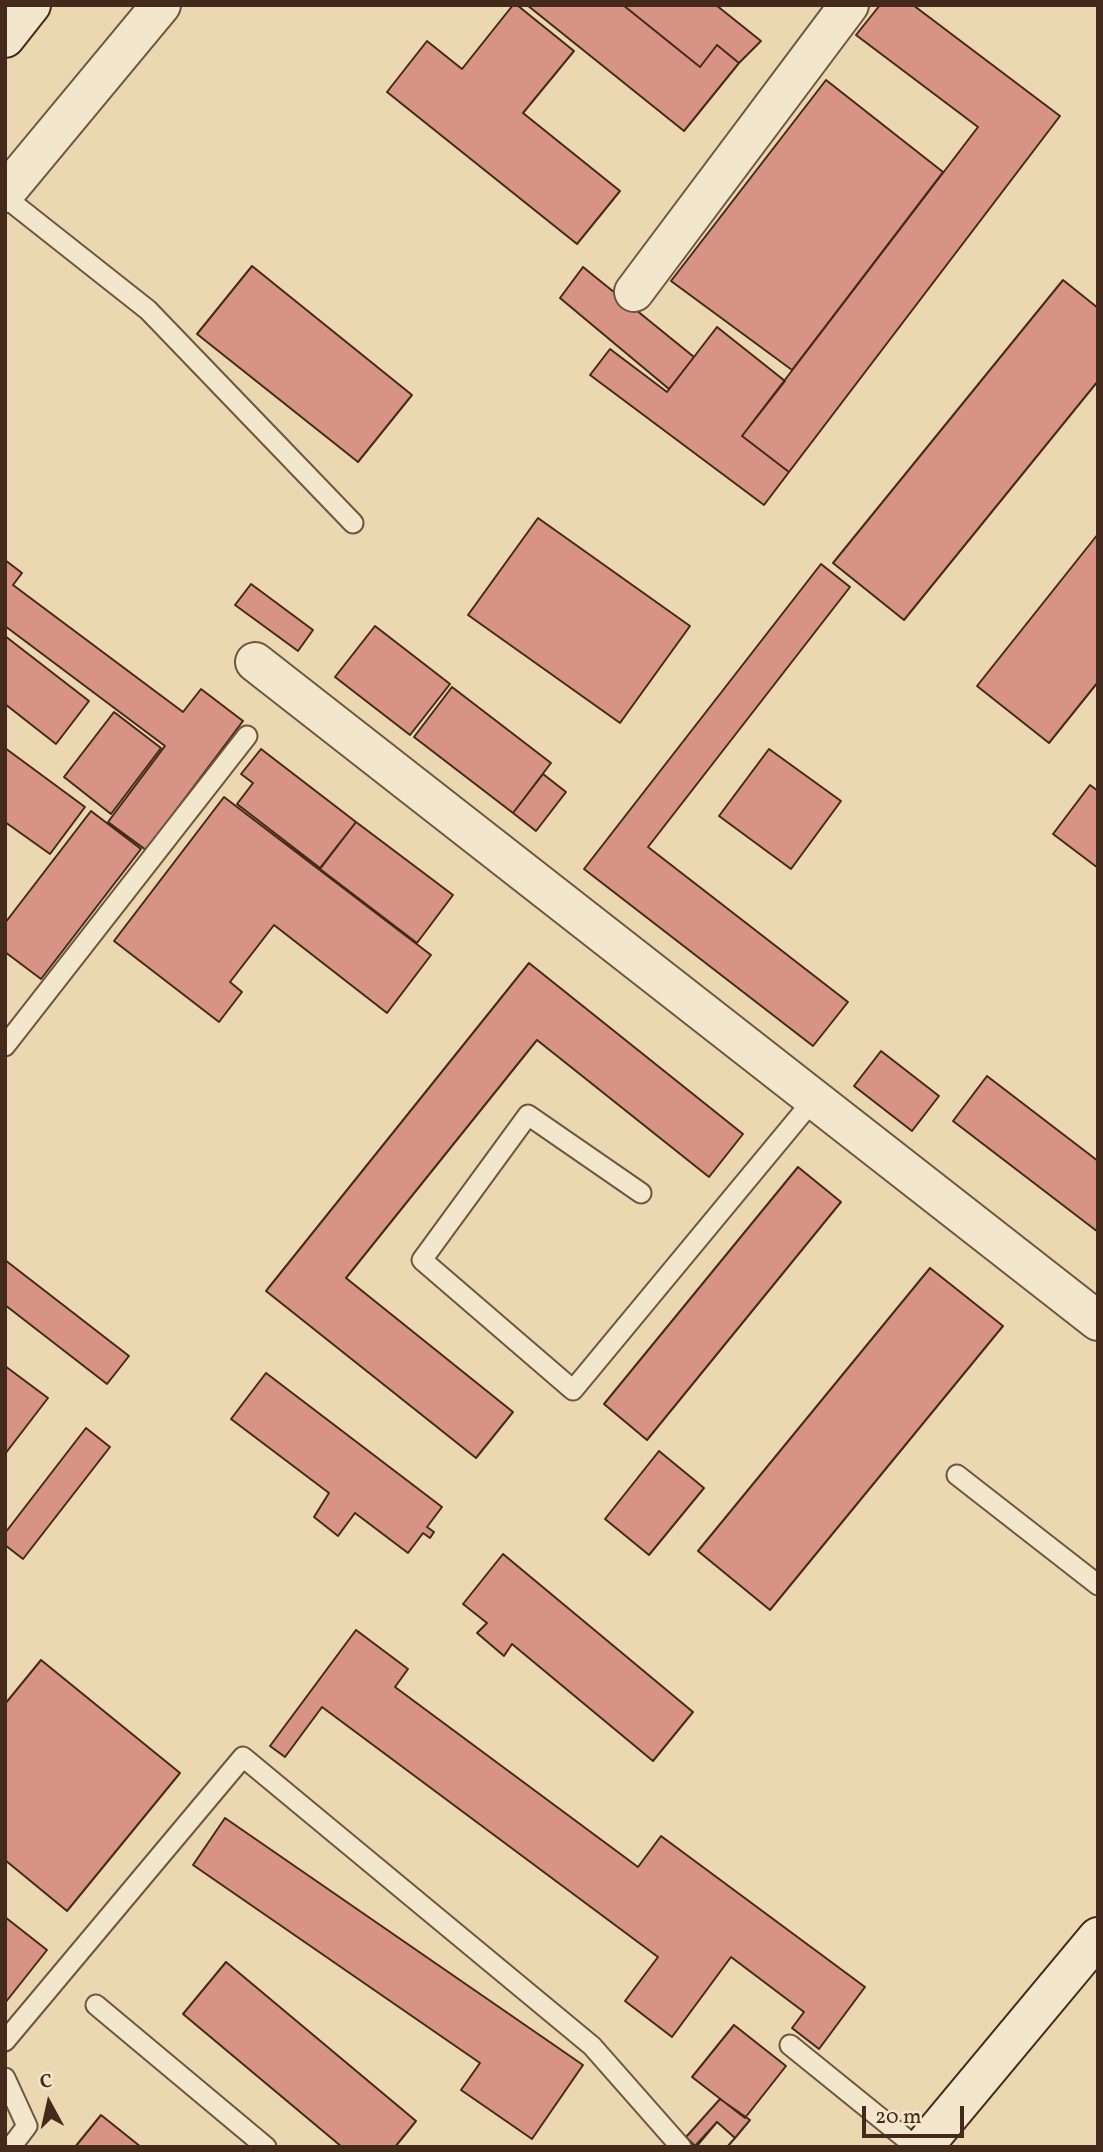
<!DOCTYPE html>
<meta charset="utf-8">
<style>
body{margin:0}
#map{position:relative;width:1103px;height:2152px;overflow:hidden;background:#ebd8b0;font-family:Vollkorn,serif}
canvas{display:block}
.frame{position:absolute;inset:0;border:7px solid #442a1a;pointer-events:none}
.north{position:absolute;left:14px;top:2068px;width:70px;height:70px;-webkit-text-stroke:5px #f2e6cc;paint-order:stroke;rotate:352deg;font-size:19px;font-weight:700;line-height:28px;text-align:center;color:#442a1a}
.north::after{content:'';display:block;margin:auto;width:24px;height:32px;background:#442a1a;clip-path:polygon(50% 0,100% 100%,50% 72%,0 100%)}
.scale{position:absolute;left:862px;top:2106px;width:102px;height:32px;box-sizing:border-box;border:4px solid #442a1a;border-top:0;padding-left:9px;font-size:21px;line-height:24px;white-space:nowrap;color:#442a1a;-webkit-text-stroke:5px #f2e6cc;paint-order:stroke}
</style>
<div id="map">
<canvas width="1103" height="2152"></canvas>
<div class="frame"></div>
<div class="north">С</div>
<div class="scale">20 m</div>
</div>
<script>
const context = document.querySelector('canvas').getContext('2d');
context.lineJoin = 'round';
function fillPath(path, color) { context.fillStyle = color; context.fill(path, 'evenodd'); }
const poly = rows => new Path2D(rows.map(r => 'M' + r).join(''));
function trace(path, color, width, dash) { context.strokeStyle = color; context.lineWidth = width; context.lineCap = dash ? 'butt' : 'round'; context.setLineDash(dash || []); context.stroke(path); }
const building = poly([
 [513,5,517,5,574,51,523,113,620,191,577,244,387,92,427,41,462,69,513,5],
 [527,5,623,5,700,67,717,45,739,63,684,131,527,5],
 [623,5,716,5,761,41,739,63,717,45,700,67,623,5],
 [880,5,913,5,1060,116,789,472,742,436,978,127,856,35,880,5],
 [826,80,943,172,792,370,671,281,826,80],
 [252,266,412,395,358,462,197,334,252,266],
 [583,267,694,357,669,389,560,298,583,267],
 [1063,280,1098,308,1098,381,904,620,833,563,1063,280],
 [717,327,785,381,742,436,789,472,764,505,590,375,610,349,667,392,717,327],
 [538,518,690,626,620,723,468,615,538,518],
 [1098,534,1098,682,1049,743,977,686,1098,534],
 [5,560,22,573,13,585,183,712,201,689,243,721,146,850,108,822,165,746,5,626,5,560],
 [821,564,850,587,648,847,848,1002,813,1046,584,869,821,564],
 [251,584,313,630,298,651,235,605,251,584],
 [375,626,450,684,410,735,335,677,375,626],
 [5,636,89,701,56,744,5,704,5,636],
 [452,687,551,763,513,813,414,737,452,687],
 [114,712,161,748,111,814,64,777,114,712],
 [5,748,85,807,50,854,5,822,5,748],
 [261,749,356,822,320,868,237,804,253,783,241,774,261,749],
 [769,749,841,801,791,869,719,816,769,749],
 [543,774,566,792,536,831,513,813,543,774],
 [1090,785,1098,791,1098,868,1053,834,1090,785],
 [224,797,431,955,387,1013,274,925,230,982,242,992,219,1022,114,941,224,797],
 [91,811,141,849,41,979,5,952,5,923,91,811],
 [356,822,453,895,417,943,320,869,356,822],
 [529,963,743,1134,709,1177,537,1040,346,1278,513,1412,476,1458,266,1291,529,963],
 [881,1051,939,1096,912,1131,854,1086,881,1051],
 [987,1076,1098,1161,1098,1232,953,1121,987,1076],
 [798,1167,841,1202,647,1440,604,1404,798,1167],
 [5,1260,129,1356,107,1384,5,1305,5,1260],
 [930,1268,1003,1326,770,1610,698,1551,930,1268],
 [5,1366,48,1398,5,1454,5,1366],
 [266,1373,442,1507,427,1527,434,1532,430,1538,423,1533,408,1553,355,1513,338,1536,314,1517,329,1493,231,1419,266,1373],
 [86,1428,110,1447,23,1559,5,1545,5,1533,86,1428],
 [659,1451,704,1488,649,1555,605,1519,659,1451],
 [503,1554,693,1712,653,1761,512,1644,504,1656,477,1633,487,1623,463,1604,503,1554],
 [356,1630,408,1669,395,1687,638,1867,661,1836,865,1987,819,2049,792,2028,804,2012,731,1957,672,2037,625,2001,658,1957,322,1707,285,1757,270,1746,356,1630],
 [41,1660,180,1773,67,1911,5,1860,5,1704,41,1660],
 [225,1818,583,2065,532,2139,461,2090,480,2063,193,1865,225,1818],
 [5,1917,47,1950,5,2003,5,1917],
 [226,1962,416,2121,395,2147,342,2147,183,2014,226,1962],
 [734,2025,786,2066,745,2118,692,2077,734,2025],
 [720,2099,750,2120,735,2138,717,2122,695,2146,686,2137,720,2099],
 [101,2115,141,2147,75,2147,101,2115],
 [717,2122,735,2138,727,2147,696,2147,717,2122],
 [717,2122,735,2138,727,2147,696,2147,717,2122]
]);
const lane = poly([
 [5,197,148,310,353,523],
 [5,1046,247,736],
 [641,1193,528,1115,422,1260,573,1390,814,1099],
 [957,1475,1098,1585],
 [96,2005,266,2147],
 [5,2041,243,1757,592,2046,681,2147],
 [790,2045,916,2147],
 [5,2078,27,2126,11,2147]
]);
const street = poly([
 [5,193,161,5],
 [634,292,849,5],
 [255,662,1098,1321]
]);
const secondary = poly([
 [5,38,31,5],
 [923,2147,1098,1937]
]);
fillPath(building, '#d79384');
trace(building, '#442a1a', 2);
trace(lane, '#6e5640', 23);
trace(street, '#6e5640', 42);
trace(secondary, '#442a1a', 42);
trace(lane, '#f2e6cc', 19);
trace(street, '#f2e6cc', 38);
trace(secondary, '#f2e6cc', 38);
</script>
